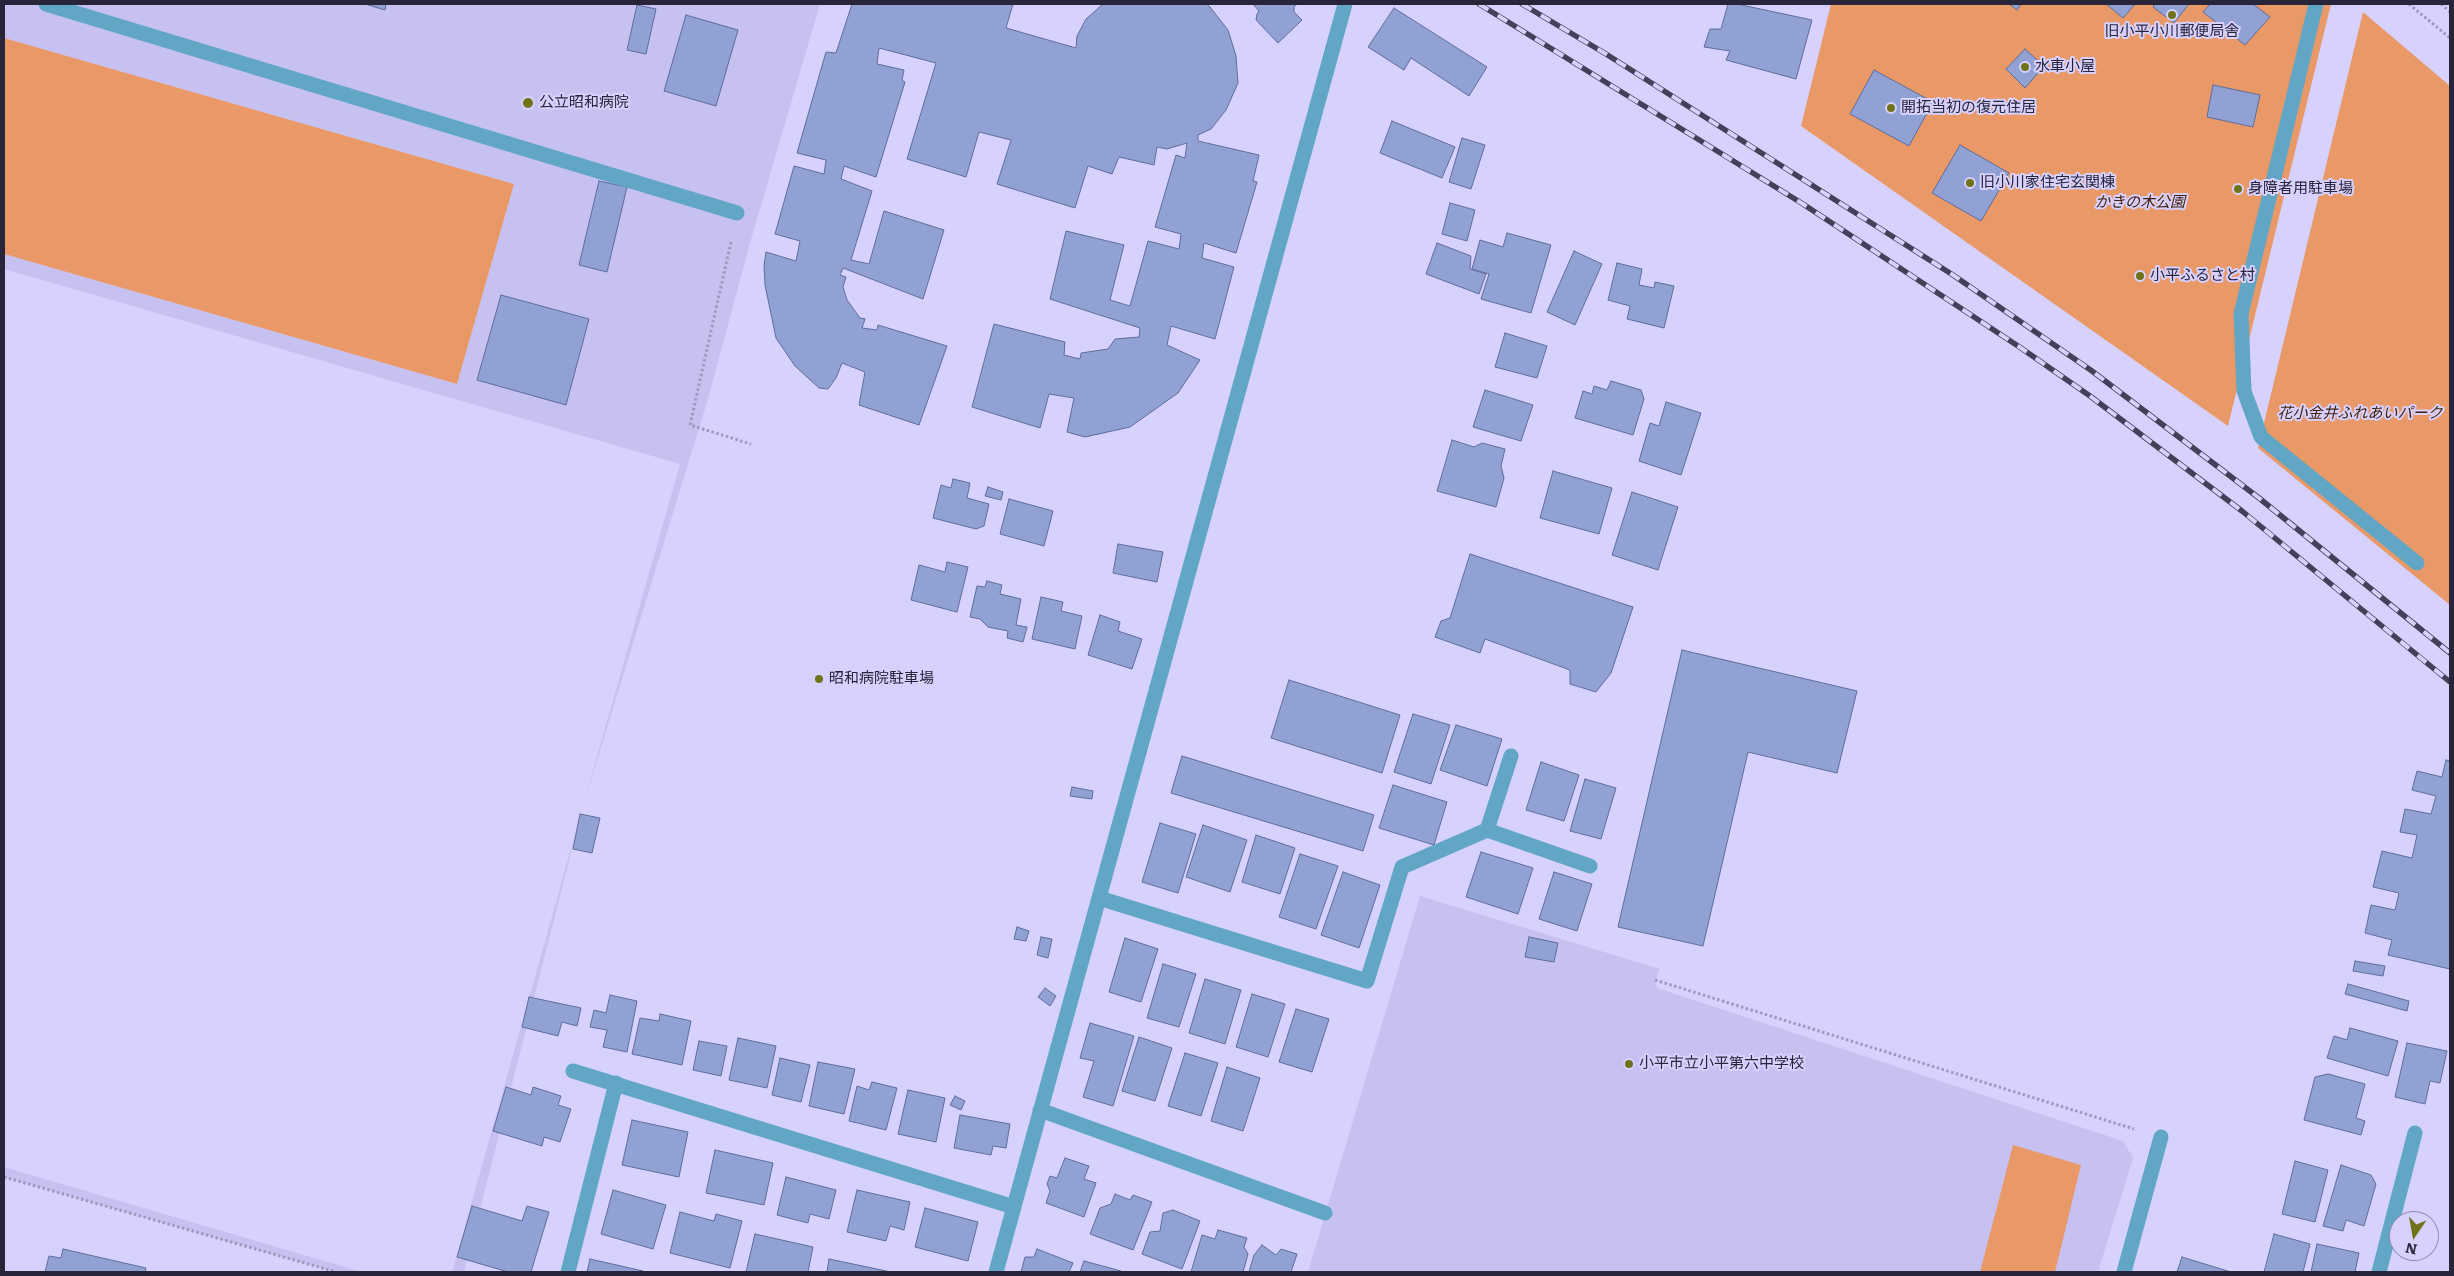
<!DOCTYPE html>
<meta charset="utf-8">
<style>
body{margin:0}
#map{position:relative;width:2454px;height:1276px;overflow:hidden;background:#d7d1fe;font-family:Literata,serif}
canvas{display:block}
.frame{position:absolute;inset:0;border:5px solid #282439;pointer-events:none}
.north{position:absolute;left:2389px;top:1211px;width:50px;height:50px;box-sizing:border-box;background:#d7d1fe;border:1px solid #918caf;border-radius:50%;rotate:192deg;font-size:14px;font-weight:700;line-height:20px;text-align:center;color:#282439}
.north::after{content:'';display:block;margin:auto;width:18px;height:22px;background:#717318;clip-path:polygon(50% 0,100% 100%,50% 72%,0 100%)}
</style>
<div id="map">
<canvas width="2454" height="1276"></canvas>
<div class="frame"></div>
<div class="north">N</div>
</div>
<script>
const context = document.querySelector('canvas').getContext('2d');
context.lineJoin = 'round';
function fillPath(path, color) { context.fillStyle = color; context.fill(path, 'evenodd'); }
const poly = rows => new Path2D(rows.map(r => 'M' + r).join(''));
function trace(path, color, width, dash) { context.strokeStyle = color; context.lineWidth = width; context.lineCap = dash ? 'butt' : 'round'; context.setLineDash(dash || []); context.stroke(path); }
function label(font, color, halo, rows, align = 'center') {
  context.font = font + ' Literata,"Noto Sans JP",serif'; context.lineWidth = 4; context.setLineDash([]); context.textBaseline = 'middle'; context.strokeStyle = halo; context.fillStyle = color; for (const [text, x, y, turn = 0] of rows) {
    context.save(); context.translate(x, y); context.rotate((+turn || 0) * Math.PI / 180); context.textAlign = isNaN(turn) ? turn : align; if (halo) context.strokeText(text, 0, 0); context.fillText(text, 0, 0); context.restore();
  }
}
const built = poly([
 [4,4,820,4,750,243,708,399,583,806,464,1272,452,1272,583,806,680,464,4,269,4,254,457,384,514,184,4,38],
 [1420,896,1660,969,1655,980,1657,988,2123,1141,2133,1158,2098,1272,1308,1272],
 [4,1167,362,1272,336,1272,4,1177]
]);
const green = poly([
 [1831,4,2331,4,2228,426,1801,126],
 [2363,12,2450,86,2450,605,2258,448],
 [4,38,514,184,457,384,4,254],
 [2013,1145,2081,1165,2055,1272,1980,1272]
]);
const building = poly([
 [365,4,386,4,385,10,365,4],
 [852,4,1013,4,1006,28,1076,48,1077,36,1086,19,1103,4,1206,4,1210,7,1228,30,1236,56,1238,83,1226,110,1211,129,1198,135,1198,141,1259,155,1253,181,1257,182,1236,253,1204,243,1202,258,1234,267,1215,339,1171,326,1167,345,1200,360,1178,393,1130,427,1085,437,1067,432,1074,398,1049,394,1040,428,972,407,994,324,1065,342,1064,355,1080,359,1081,353,1108,349,1115,339,1139,337,1140,328,1050,299,1066,231,1124,245,1110,300,1130,306,1148,241,1179,249,1181,234,1155,227,1176,155,1185,158,1187,143,1167,149,1157,147,1154,165,1119,157,1112,174,1088,166,1075,208,997,184,1011,140,979,132,966,177,907,159,936,63,879,48,877,64,904,70,902,80,905,82,876,177,844,166,841,179,872,191,851,260,869,264,884,211,944,230,923,299,843,268,840,275,846,277,843,287,847,300,860,318,865,319,862,328,877,330,878,325,947,346,919,425,859,405,865,372,842,363,836,378,828,389,819,388,795,366,776,338,765,285,764,266,766,252,796,261,800,241,775,234,794,166,824,174,826,160,797,153,826,52,836,53,852,4],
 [1253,4,1298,4,1294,6,1294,12,1302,20,1278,43,1256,20,1257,14,1259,11,1253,4],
 [1728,4,1737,4,1812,20,1796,79,1726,60,1730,51,1704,47,1710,29,1721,29,1728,4],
 [2009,4,2021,4,2017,10,2009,4],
 [2106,4,2135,4,2123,18,2106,4],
 [2155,4,2189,4,2174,23,2153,7,2155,4],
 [2210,4,2253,4,2270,17,2245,45,2203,12,2210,4],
 [637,5,656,9,646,54,627,50,637,5],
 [1394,8,1487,67,1469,96,1411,58,1404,70,1368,47,1394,8],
 [686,15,738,30,716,106,664,91,686,15],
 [2025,49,2044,66,2025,88,2006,69,2025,49],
 [1874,70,1933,102,1909,146,1850,114,1874,70],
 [2213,85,2260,95,2253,127,2207,117,2213,85],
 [1392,121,1455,147,1442,178,1380,153,1392,121],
 [1462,138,1485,145,1471,189,1449,182,1462,138],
 [1960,145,2009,173,1981,221,1932,193,1960,145],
 [599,181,627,187,607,272,579,265,599,181],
 [1450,203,1475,210,1467,241,1442,234,1450,203],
 [1507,233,1551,245,1531,313,1481,299,1489,274,1472,269,1480,240,1503,247,1507,233],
 [1437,243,1471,256,1470,269,1486,274,1479,294,1426,274,1437,243],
 [1574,251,1602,264,1575,325,1547,312,1574,251],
 [1617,263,1642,269,1639,285,1654,288,1655,282,1674,286,1664,328,1627,319,1630,306,1608,300,1617,263],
 [501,295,589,319,566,405,477,380,501,295],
 [1505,333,1547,346,1537,378,1495,367,1505,333],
 [1611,381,1641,390,1644,399,1633,435,1575,418,1583,391,1592,394,1594,386,1607,390,1611,381],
 [1485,390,1533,405,1521,441,1473,427,1485,390],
 [1666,402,1701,413,1681,475,1639,461,1650,423,1659,426,1666,402],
 [1452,440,1474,447,1482,443,1505,449,1501,466,1504,478,1496,507,1437,491,1452,440],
 [1553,471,1612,488,1599,534,1540,518,1553,471],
 [953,479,970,483,967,498,989,504,984,526,976,529,933,518,941,485,951,488,953,479],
 [988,487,1003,492,1001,500,985,496,988,487],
 [1632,492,1678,507,1658,570,1612,555,1632,492],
 [1009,499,1053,511,1044,546,1000,534,1009,499],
 [1118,544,1163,552,1157,582,1113,573,1118,544],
 [1470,554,1633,607,1611,673,1596,692,1570,684,1570,670,1485,639,1480,653,1435,637,1441,621,1450,618,1470,554],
 [947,562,968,567,957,612,911,600,919,565,945,572,947,562],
 [987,581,1002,585,1000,594,1021,599,1016,625,1027,627,1023,642,1007,638,1008,631,988,627,980,619,970,617,977,586,985,587,987,581],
 [1041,597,1063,602,1061,611,1082,616,1075,649,1032,639,1041,597],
 [1100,615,1120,622,1118,631,1142,639,1132,669,1088,655,1100,615],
 [1682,650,1857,691,1837,773,1748,752,1703,946,1618,927,1682,650],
 [1289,680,1400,715,1382,773,1271,738,1289,680],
 [1413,714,1450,725,1431,784,1394,772,1413,714],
 [1456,725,1502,739,1487,786,1440,770,1456,725],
 [1182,756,1374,815,1363,851,1171,793,1182,756],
 [2446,760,2450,761,2450,969,2388,955,2392,940,2365,933,2371,905,2395,910,2399,893,2373,887,2382,851,2412,858,2417,835,2400,832,2405,809,2431,814,2436,796,2412,790,2417,771,2442,777,2446,760],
 [1541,762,1579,775,1564,821,1526,810,1541,762],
 [1585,779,1616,788,1601,839,1570,831,1585,779],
 [1393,785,1447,802,1434,845,1379,828,1393,785],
 [1072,787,1093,791,1092,799,1070,796,1072,787],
 [580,814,600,818,592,853,573,849,580,814],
 [1160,823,1196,834,1178,893,1142,882,1160,823],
 [1203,825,1247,840,1230,892,1186,877,1203,825],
 [1256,835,1295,848,1280,894,1242,882,1256,835],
 [1481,852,1533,868,1518,914,1466,897,1481,852],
 [1300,854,1338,866,1316,929,1279,917,1300,854],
 [1343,872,1380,885,1359,948,1321,935,1343,872],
 [1554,872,1592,884,1577,931,1539,919,1554,872],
 [1017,927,1029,931,1026,941,1014,939,1017,927],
 [1041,937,1052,939,1048,958,1037,955,1041,937],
 [1529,937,1558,943,1554,962,1525,957,1529,937],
 [1125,938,1158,949,1141,1002,1109,992,1125,938],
 [2355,961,2385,966,2383,976,2353,971,2355,961],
 [1163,964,1196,974,1179,1027,1147,1018,1163,964],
 [1205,979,1241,990,1225,1044,1189,1033,1205,979],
 [2348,984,2409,1001,2407,1011,2345,994,2348,984],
 [1045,988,1056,996,1050,1006,1038,997,1045,988],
 [1252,994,1285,1004,1268,1057,1236,1047,1252,994],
 [610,995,637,1001,627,1052,603,1047,607,1030,590,1027,594,1010,606,1013,610,995],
 [529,997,581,1008,577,1026,562,1022,558,1036,522,1027,529,997],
 [1296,1009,1329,1019,1312,1072,1279,1062,1296,1009],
 [660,1014,691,1021,682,1065,632,1054,640,1018,659,1021,660,1014],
 [1090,1023,1134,1036,1113,1106,1083,1097,1094,1061,1080,1058,1090,1023],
 [2350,1028,2398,1041,2388,1076,2327,1058,2334,1036,2347,1040,2350,1028],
 [1139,1037,1172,1048,1155,1101,1122,1091,1139,1037],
 [738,1038,776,1046,767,1088,729,1080,738,1038],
 [699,1041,727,1046,721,1076,693,1070,699,1041],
 [2407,1043,2447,1051,2440,1083,2430,1081,2425,1104,2395,1097,2407,1043],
 [1185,1053,1218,1063,1201,1116,1168,1106,1185,1053],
 [780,1058,810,1065,801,1102,772,1095,780,1058],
 [818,1062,855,1069,844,1114,809,1106,818,1062],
 [1227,1067,1260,1078,1243,1131,1211,1121,1227,1067],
 [2328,1074,2365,1084,2356,1118,2365,1121,2361,1135,2304,1120,2315,1077,2328,1074],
 [872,1082,897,1088,886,1130,849,1121,857,1086,869,1090,872,1082],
 [506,1087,531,1095,533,1087,561,1096,558,1105,571,1109,560,1142,544,1137,542,1146,493,1131,506,1087],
 [908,1090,945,1098,936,1142,898,1134,908,1090],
 [955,1096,965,1101,961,1110,950,1105,955,1096],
 [960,1115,1010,1124,1006,1148,993,1146,991,1155,954,1148,960,1115],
 [632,1120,688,1132,679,1177,622,1165,632,1120],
 [715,1150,773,1163,764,1205,706,1193,715,1150],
 [1065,1158,1089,1166,1084,1179,1096,1183,1084,1217,1046,1203,1050,1191,1047,1184,1050,1176,1057,1178,1065,1158],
 [2295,1161,2328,1170,2315,1222,2282,1214,2295,1161],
 [2341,1165,2371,1175,2376,1184,2364,1226,2346,1220,2343,1231,2323,1226,2341,1165],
 [786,1177,836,1190,829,1219,810,1214,808,1223,777,1215,786,1177],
 [613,1190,666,1205,653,1249,601,1234,613,1190],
 [857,1190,910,1202,904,1230,890,1226,886,1241,847,1232,857,1190],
 [1115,1194,1130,1200,1133,1195,1152,1202,1133,1250,1090,1234,1100,1208,1111,1204,1115,1194],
 [472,1206,522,1221,527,1206,549,1212,531,1272,508,1272,457,1257,472,1206],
 [925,1208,978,1222,968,1261,915,1247,925,1208],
 [1173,1210,1200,1221,1182,1269,1142,1254,1150,1232,1160,1231,1163,1213,1173,1210],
 [680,1212,714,1221,716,1214,742,1221,730,1268,670,1253,680,1212],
 [1218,1230,1247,1238,1244,1247,1248,1254,1243,1272,1191,1272,1202,1235,1215,1239,1218,1230],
 [755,1234,813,1247,808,1272,746,1272,755,1234],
 [2274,1234,2310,1244,2303,1272,2264,1272,2274,1234],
 [2317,1244,2359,1253,2355,1272,2311,1272,2317,1244],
 [1262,1245,1276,1255,1281,1249,1297,1254,1291,1272,1249,1272,1254,1255,1262,1245],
 [63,1249,146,1268,145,1272,45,1272,49,1256,61,1258,63,1249],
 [1037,1249,1073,1263,1069,1272,1021,1272,1025,1257,1034,1257,1037,1249],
 [2182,1257,2231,1272,2177,1272,2182,1257],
 [590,1259,643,1271,643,1272,587,1272,590,1259],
 [829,1259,891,1272,827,1272,829,1259],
 [1084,1261,1121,1271,1121,1272,1080,1272,1084,1261]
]);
const path = poly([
 [2409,4,2450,38],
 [2441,4,2450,12],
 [731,242,690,425,751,444],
 [1655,980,2134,1129],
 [4,1177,336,1272]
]);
const minor = poly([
 [46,4,737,213],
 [2316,4,2241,314,2244,391,2261,437,2417,563],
 [1487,830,1511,756],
 [1099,898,1367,981,1402,867,1487,830,1590,866],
 [573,1071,1014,1207],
 [1040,1110,1325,1213],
 [568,1272,616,1083],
 [996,1272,1345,4],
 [2124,1272,2161,1137],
 [2379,1272,2415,1133]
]);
const rail = poly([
 [1479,4,1803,204,2021,348,2090,396,2242,511,2450,682],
 [1522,4,1606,54,1953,275,2092,371,2259,498,2450,653]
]);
const markers = [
 [2172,15,5,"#717318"],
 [2025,67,5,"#717318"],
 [528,103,6,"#717318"],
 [1891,108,5,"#717318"],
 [1970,183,5,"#717318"],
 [2238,189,5,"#717318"],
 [2140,276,5,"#717318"],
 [819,679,5,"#717318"],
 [1629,1064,5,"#717318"]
];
const poiNames = [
 ["旧小平小川郵便局舎",2172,32,"center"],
 ["水車小屋",2035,67],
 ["公立昭和病院",539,103],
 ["開拓当初の復元住居",1901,108],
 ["旧小川家住宅玄関棟",1980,183],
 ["身障者用駐車場",2248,189],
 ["小平ふるさと村",2150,276],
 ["昭和病院駐車場",829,679],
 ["小平市立小平第六中学校",1639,1064]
];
const parkNames = [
 ["かきの木公園",2140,203],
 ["花小金井ふれあいパーク",2360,414]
];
fillPath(built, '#c7c1f2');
fillPath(green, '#e99868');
fillPath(building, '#91a1d4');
trace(building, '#5e6d9c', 1);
trace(path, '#9e99be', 3, [2.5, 2.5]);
trace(minor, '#62a6c6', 15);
trace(rail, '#444059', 5.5);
trace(rail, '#d7d1fe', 4, [11]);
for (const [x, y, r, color] of markers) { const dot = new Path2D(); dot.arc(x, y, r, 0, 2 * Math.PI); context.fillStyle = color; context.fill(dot); trace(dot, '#d7d1fe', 2); }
label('15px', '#282439', '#d7d1fe', poiNames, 'left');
label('italic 15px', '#43200a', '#d7d1fe', parkNames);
</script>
